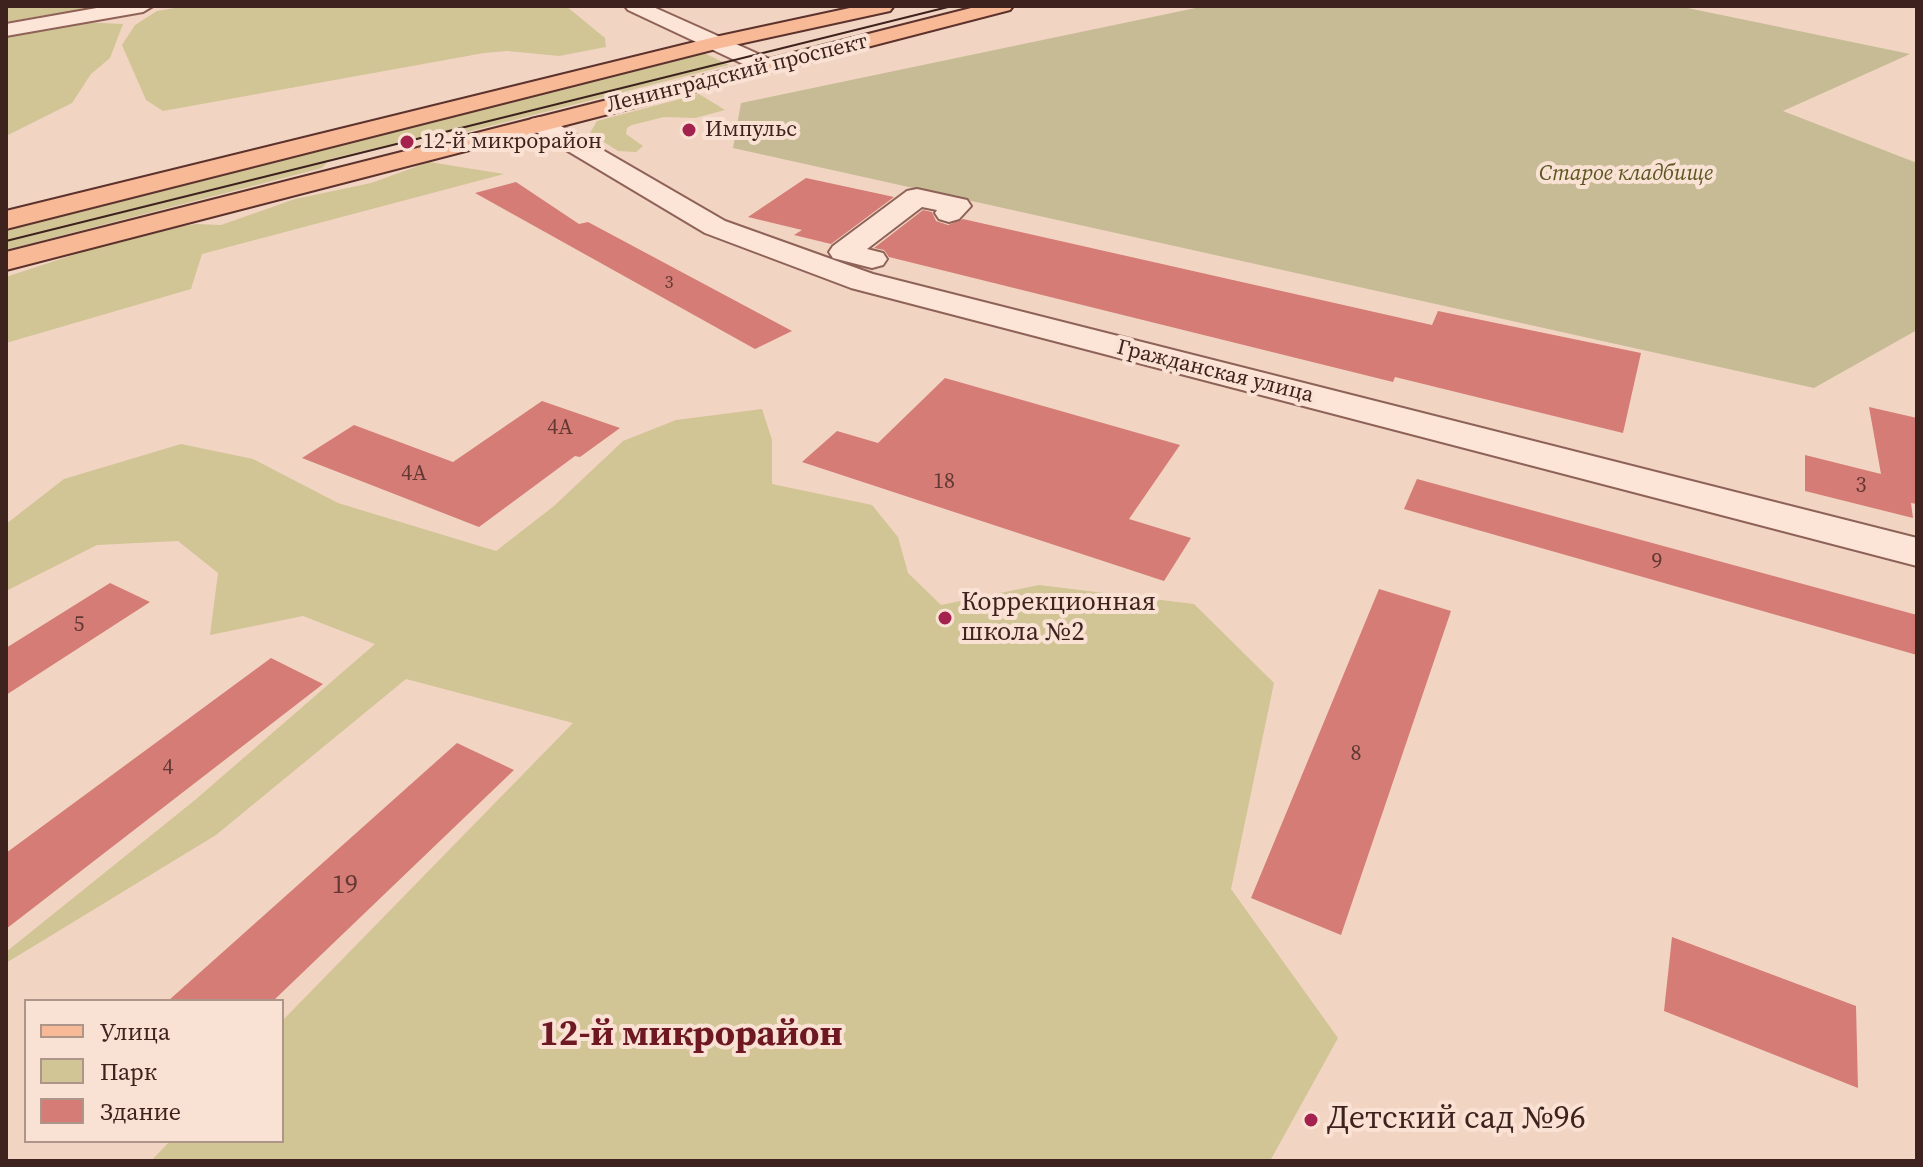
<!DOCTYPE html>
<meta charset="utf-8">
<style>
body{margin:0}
#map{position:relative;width:1923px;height:1167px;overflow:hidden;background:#f2d4c3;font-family:"Source Serif 4",serif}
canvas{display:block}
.frame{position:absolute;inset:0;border:8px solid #3d221d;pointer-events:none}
.legend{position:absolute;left:24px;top:999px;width:260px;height:144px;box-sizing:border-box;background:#f9e1d3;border:2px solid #ae958a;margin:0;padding:10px 14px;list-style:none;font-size:24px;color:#3d221d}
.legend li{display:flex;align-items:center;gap:16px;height:40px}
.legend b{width:40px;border:2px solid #ae958a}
</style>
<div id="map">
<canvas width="1923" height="1167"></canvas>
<div class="frame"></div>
<ul class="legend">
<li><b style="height:10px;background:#f8b997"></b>Улица</li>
<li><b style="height:22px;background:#d1c495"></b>Парк</li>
<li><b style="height:22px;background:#d47c75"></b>Здание</li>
</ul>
</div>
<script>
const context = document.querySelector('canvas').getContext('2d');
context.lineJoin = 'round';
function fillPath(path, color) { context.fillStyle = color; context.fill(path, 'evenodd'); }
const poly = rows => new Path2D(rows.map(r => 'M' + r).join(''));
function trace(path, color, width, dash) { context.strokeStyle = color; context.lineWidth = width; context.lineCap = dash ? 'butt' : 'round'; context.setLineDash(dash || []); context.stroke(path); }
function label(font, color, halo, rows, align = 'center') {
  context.font = font + ' "Source Serif 4",serif'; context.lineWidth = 8; context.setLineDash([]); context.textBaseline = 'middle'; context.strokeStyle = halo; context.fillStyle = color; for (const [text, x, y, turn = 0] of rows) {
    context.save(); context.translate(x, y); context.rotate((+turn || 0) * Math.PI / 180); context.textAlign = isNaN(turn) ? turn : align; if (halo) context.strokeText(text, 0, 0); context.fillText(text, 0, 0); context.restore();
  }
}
const green = poly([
 [6,6,88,6,89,8,6,22],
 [187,6,566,6,605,38,606,47,559,56,507,51,484,53,163,111,146,100,122,45,135,25,157,11],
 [78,22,123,24,110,58,91,74,72,103,6,136,6,34],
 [702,52,729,65,463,133,446,131,330,159,322,168,6,250,6,228],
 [699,94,725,110,695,118,664,117,632,125,627,128,626,134,643,146,636,152,618,151,590,133,597,121],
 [429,162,504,174,202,254,191,289,6,343,6,277,127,237,196,224,221,225,295,199,371,183],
 [762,409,772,440,772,484,872,505,898,537,908,573,941,605,1039,585,1194,604,1274,683,1231,889,1338,1038,1270,1161,151,1161,170,1141,282,1141,282,1021,573,723,406,679,216,835,6,963,6,952,195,800,375,644,303,616,210,635,218,573,178,541,97,545,6,591,6,524,64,479,181,444,253,459,338,503,496,551,554,506,623,441,676,420]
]);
const cemetery = poly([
 [1205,6,1678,6,1910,54,1783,111,1917,163,1917,330,1814,388,733,148,741,103]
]);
const building = poly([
 [806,178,894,197,831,244,794,235,802,230,748,217],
 [516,182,579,224,588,222,792,331,755,349,475,193],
 [923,210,932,212,936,221,948,225,963,219,1432,325,1438,311,1641,353,1623,433,1395,377,1393,382,889,257,884,250,874,248],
 [945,378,1180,445,1129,519,1191,538,1164,581,802,462,837,431,878,443],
 [542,401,620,428,580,457,575,456,479,527,302,458,354,425,453,462],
 [1869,407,1917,418,1917,504,1911,503,1913,518,1805,491,1805,455,1881,474],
 [1417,479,1917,615,1917,655,1404,509],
 [110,583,150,602,6,695,6,648],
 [1379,589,1451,611,1341,935,1251,898],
 [271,658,323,684,6,929,6,853],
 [457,743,514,770,273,1001,168,1001],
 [1672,937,1856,1006,1858,1088,1664,1011]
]);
const minor = poly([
 [108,6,153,6,143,12,6,36,6,24,108,6],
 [625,6,651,6,774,61,777,66,774,71,758,71,628,10,625,6],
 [540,117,549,119,725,221,873,274,1917,538,1917,566,851,288,705,233,531,129,528,124,531,119,540,117],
 [917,189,967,200,971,206,959,219,949,222,939,219,935,213,937,210,922,207,867,249,883,253,887,259,883,265,872,268,833,258,829,252,833,246,907,191,917,189]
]);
const major = poly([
 [859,6,893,7,890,11,716,49,6,229,6,211,715,37,859,6],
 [979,6,1013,6,1010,10,6,270,6,252,979,6]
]);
const tram = poly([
 [6,241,952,6]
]);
const markers = [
 [689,130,8,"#a3224e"],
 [407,142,8,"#a3224e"],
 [945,618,8,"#a3224e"],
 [1311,1120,8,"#a3224e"]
];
const farNumbernames = [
 ["3",669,283]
];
const farStreetnames = [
 ["Ленинградский проспект",737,74,-14],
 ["Гражданская улица",1215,372,14]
];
const farPoinames = [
 ["Импульс",705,130],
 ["12-й микрорайон",423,142]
];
const farParknames = [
 ["Старое кладбище",1626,174]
];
const numberNames = [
 ["4А",560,428],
 ["4А",414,474],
 ["18",944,482],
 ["3",1861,486],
 ["9",1657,562],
 ["5",79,625],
 ["8",1356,754],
 ["4",168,768]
];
const poiNames = [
 ["Коррекционная",961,603],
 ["школа №2",961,633]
];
const nearNumbernames = [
 ["19",345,886]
];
const nearPoinames = [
 ["Детский сад №96",1327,1120]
];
const nearQuarternames = [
 ["12-й микрорайон",691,1036]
];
fillPath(green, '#d1c495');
fillPath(cemetery, '#c6bb95');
fillPath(building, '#d47c75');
trace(minor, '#8e6257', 4);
trace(major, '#5c322c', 4);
fillPath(minor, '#fce4d7');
fillPath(major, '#f8b997');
trace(tram, '#3d221d', 2);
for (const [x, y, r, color] of markers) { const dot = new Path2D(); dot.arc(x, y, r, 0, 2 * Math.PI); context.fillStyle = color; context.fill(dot); trace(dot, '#f9e1d3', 3); }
label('18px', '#633833', null, farNumbernames);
label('22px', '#3d221d', '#f9e1d3', farStreetnames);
label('22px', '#3d221d', '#f9e1d3', farPoinames, 'left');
label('italic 22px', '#5b5622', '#f9e1d3', farParknames);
label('22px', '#633833', null, numberNames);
label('26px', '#3d221d', '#f9e1d3', poiNames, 'left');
label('26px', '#633833', null, nearNumbernames);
label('32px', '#3d221d', '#f9e1d3', nearPoinames, 'left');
label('bold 36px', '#6d1823', '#f9e1d3', nearQuarternames);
</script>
